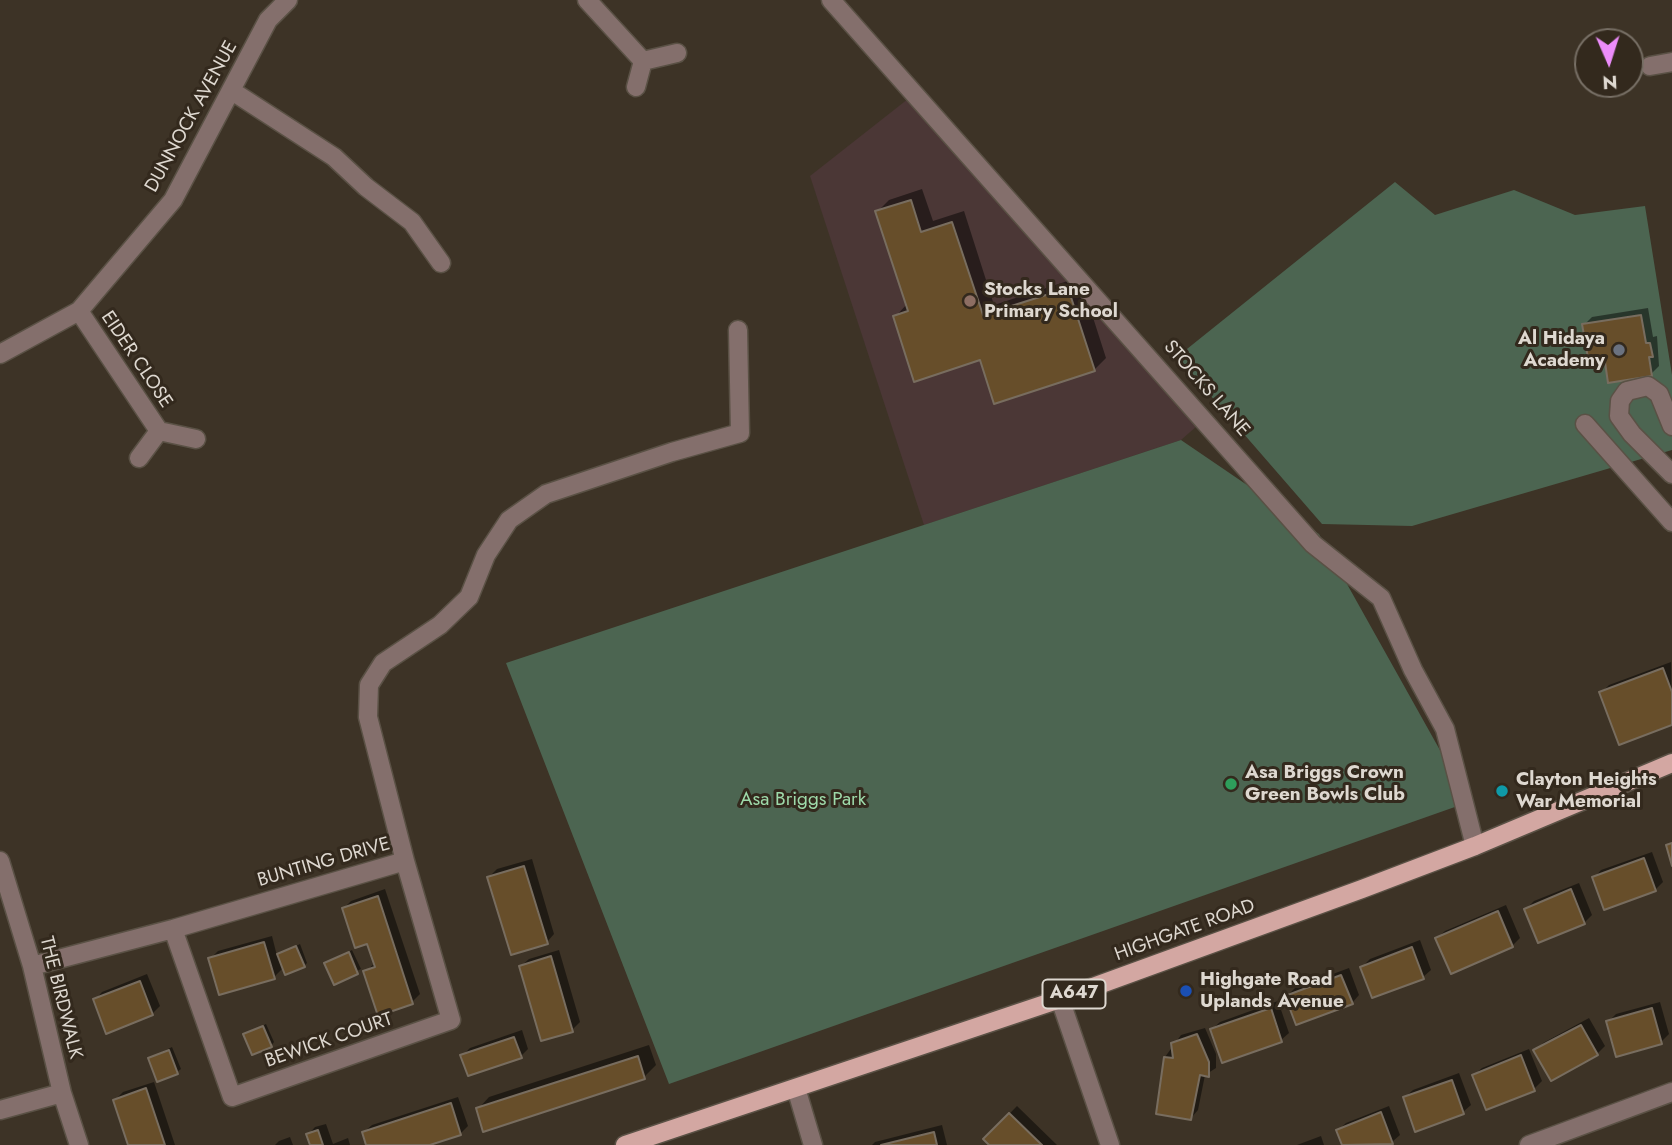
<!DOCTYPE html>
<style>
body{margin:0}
#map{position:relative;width:1672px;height:1145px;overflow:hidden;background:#3d3326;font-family:Jost,sans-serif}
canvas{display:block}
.north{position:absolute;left:1574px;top:28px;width:70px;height:70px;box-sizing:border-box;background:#33291d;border:2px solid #776f65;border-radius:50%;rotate:177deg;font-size:19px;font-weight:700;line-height:28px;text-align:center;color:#ded8d0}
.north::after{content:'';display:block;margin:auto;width:24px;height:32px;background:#ec8cfa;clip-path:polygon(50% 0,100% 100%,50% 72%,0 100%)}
</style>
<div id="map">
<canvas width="1672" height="1145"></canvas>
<div class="north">N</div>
</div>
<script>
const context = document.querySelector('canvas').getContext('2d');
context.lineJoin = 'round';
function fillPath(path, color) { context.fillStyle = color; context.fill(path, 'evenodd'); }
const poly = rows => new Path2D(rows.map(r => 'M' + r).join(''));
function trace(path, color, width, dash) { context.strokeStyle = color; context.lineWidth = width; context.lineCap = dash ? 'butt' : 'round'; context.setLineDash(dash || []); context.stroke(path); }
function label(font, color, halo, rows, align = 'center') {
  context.font = font + ' Jost,sans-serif'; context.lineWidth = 6; context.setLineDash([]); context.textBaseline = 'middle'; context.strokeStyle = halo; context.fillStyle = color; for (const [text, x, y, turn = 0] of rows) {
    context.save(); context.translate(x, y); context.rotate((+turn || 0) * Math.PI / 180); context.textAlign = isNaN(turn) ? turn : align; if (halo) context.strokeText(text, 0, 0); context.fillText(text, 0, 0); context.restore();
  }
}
const education = poly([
 [913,95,1197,426,1181,440,924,525,810,176]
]);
const green = poly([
 [1395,182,1435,215,1514,190,1575,215,1645,206,1672,375,1672,450,1412,526,1322,524,1177,357],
 [1181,440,1319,534,1469,802,669,1084,506,663]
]);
const shadow = poly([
 [922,189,933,221,964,211,994,305,1080,277,1106,358,1094,370,981,358,895,317,907,304,877,212,889,200],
 [1648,308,1653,337,1657,336,1659,366,1651,374,1606,360,1584,325,1592,317],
 [1671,662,1672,723,1601,693,1609,685],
 [1652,852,1663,882,1655,890,1594,878,1601,870],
 [532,859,554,934,547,942,489,877,497,869],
 [1579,883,1592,915,1584,923,1526,909,1534,901],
 [385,889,420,994,412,1002,379,1013,365,972,375,963,368,942,344,908,351,901],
 [1506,905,1520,938,1512,946,1437,938,1445,931],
 [272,936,277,956,300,944,307,963,304,966,284,967,274,977,210,959,218,951],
 [1420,940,1431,970,1423,977,1362,967,1370,959],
 [352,950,361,969,335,982,326,964],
 [559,950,580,1022,572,1030,521,966,529,959],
 [1349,968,1359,995,1352,1003,1287,996,1295,988],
 [147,974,160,1006,152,1014,95,1000,102,992],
 [1278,1001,1289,1033,1281,1040,1212,1029,1220,1022],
 [1660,1002,1669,1034,1661,1042,1608,1022,1616,1014],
 [1589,1018,1605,1046,1597,1054,1536,1051,1543,1043],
 [266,1024,274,1042,271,1046,245,1035],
 [1205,1028,1216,1054,1216,1068,1205,1075,1198,1110,1191,1118,1165,1057,1181,1035],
 [522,1030,528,1049,521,1056,462,1056,470,1048],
 [649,1045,656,1065,644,1077,478,1109,489,1097],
 [172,1047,181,1069,177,1072,150,1058],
 [1529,1049,1542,1081,1534,1089,1487,1108,1474,1075,1482,1068],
 [1459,1073,1471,1105,1463,1112,1405,1097,1413,1090],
 [154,1082,175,1145,130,1145,115,1100,123,1092],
 [458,1097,468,1126,460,1134,425,1145,368,1145,364,1132,372,1125],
 [1017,1106,1057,1145,991,1145,985,1139],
 [1389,1106,1400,1135,1392,1142,1344,1145,1338,1130,1346,1123],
 [326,1124,333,1144,348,1138,350,1145,311,1145,308,1135,315,1127],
 [942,1125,947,1145,872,1145,875,1142],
 [1321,1136,1324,1145,1297,1145],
 [290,1137,293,1145,275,1145,279,1141]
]);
const building = poly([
 [911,200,921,232,952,222,983,315,1068,288,1095,371,994,404,980,360,914,382,893,316,908,311,875,211,911,200],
 [1641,315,1646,343,1650,343,1653,357,1649,357,1652,376,1608,383,1605,362,1589,364,1582,324,1641,315],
 [1663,668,1672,692,1672,725,1619,745,1599,692,1663,668],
 [1672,843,1672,866,1666,845,1672,843],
 [1644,858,1656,891,1604,910,1592,877,1644,858],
 [524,866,548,944,511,955,487,877,524,866],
 [1571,889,1585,924,1538,943,1524,909,1571,889],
 [378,896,413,1004,378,1016,363,971,375,967,367,944,355,948,342,908,378,896],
 [1498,911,1513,947,1451,974,1435,938,1498,911],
 [264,942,275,979,219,995,208,958,264,942],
 [296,946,305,967,285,975,277,954,296,946],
 [1412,947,1424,979,1372,998,1360,967,1412,947],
 [349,952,358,974,334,985,324,963,349,952],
 [551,956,573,1032,541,1041,519,966,551,956],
 [1341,975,1353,1004,1296,1025,1285,996,1341,975],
 [140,981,153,1015,106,1034,93,999,140,981],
 [1271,1008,1282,1042,1222,1063,1210,1029,1271,1008],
 [1652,1008,1662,1044,1616,1057,1606,1021,1652,1008],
 [1581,1025,1598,1055,1551,1081,1533,1050,1581,1025],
 [263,1026,272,1047,252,1055,243,1034,263,1026],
 [1197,1034,1209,1062,1209,1077,1200,1075,1191,1120,1156,1114,1164,1057,1173,1058,1171,1043,1197,1034],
 [514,1037,522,1058,468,1076,460,1055,514,1037],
 [169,1050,178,1074,157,1082,148,1058,169,1050],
 [1521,1055,1535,1091,1486,1110,1472,1075,1521,1055],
 [638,1056,645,1079,483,1132,476,1108,638,1056],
 [1452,1080,1464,1114,1415,1132,1403,1097,1452,1080],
 [146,1088,165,1145,128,1145,113,1100,146,1088],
 [451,1103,461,1135,430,1145,366,1145,362,1132,451,1103],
 [1381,1112,1393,1144,1342,1145,1336,1130,1381,1112],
 [1009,1113,1042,1145,989,1145,983,1139,1009,1113],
 [318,1130,323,1145,310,1145,306,1134,318,1130],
 [934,1132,937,1145,881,1145,934,1132]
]);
const minor = poly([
 [587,0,643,61,677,53],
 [831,0,1313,544,1381,598,1413,670,1445,729,1475,846],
 [1650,66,1672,62],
 [636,87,643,61],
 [232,91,334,157,366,187,412,222,441,263],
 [79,311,159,431],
 [0,354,79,311,173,200,268,20,288,0],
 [1585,424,1672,522],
 [1672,426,1659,394,1648,386,1627,391,1620,401,1619,416,1632,434,1672,474],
 [139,458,159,431,196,439],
 [0,861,32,966,62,1093,79,1145],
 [173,929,232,1097,451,1020,405,861,368,717,369,685,383,663,440,625,469,597,486,555,509,520,546,494,672,452,740,433,738,330],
 [32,966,173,929,405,861],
 [1060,999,1110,1145],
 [796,1088,813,1145],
 [0,1110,62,1093],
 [1529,1145,1672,1092]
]);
const major = poly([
 [625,1145,1060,999,1362,889,1475,846,1672,763]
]);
const markers = [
 [970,301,7,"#8d6e63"],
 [1619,350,7,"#6b7280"],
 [1231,784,7,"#2e9e5b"],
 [1502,791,7,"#0f9aa8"],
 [1186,991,7,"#1a4fb4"]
];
const shields = [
 [1074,994,63]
];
const shieldNames = [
 ["A647",1074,994]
];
const streetNames = [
 ["DUNNOCK AVENUE",192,117,-61],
 ["EIDER CLOSE",136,360,56],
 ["STOCKS LANE",1206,389,49],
 ["BUNTING DRIVE",324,863,-16],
 ["HIGHGATE ROAD",1185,931,-20],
 ["THE BIRDWALK",60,998,76],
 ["BEWICK COURT",329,1041,-19]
];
const poiNames = [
 ["Stocks Lane",984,290],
 ["Primary School",984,312],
 ["Al Hidaya",1605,339,"right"],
 ["Academy",1605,361,"right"],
 ["Asa Briggs Crown",1245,773],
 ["Green Bowls Club",1245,795],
 ["Clayton Heights",1516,780],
 ["War Memorial",1516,802],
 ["Highgate Road",1200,980],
 ["Uplands Avenue",1200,1002]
];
const parkNames = [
 ["Asa Briggs Park",803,800]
];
fillPath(education, '#4b3736');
fillPath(green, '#4c6551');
fillPath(shadow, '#0007');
fillPath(building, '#674e2a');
trace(building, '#786d5f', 2);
trace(minor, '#5a5145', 21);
trace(major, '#5a5145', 21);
trace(minor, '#846f6c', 18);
trace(major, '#d3a7a2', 18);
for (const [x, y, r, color] of markers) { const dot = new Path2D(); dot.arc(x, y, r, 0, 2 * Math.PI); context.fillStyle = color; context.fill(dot); trace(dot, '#33291d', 2.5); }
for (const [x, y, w] of shields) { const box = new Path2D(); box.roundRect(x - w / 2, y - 14.5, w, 29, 5); context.fillStyle = '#33291d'; context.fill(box); trace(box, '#ded8d0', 2); }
label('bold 18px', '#ded8d0', null, shieldNames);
label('19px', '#ded8d0', '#33291d', streetNames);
label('bold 19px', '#ded8d0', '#33291d', poiNames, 'left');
label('19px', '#9edaaa', '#33291d', parkNames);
</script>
